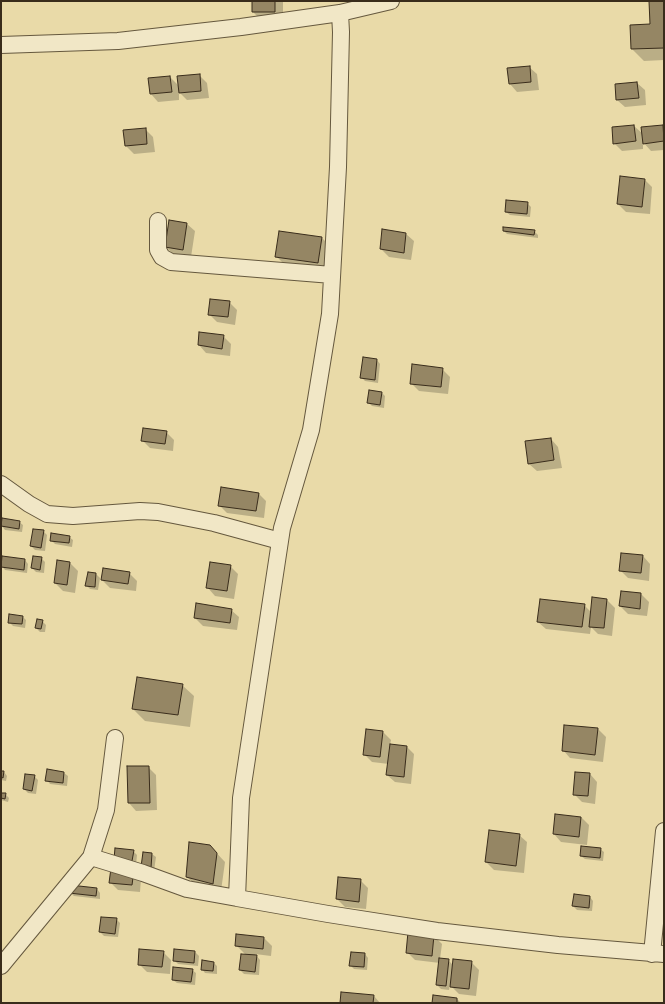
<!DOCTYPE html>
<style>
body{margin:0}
#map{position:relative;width:665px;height:1004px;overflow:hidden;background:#e9daa8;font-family:"IM FELL English",serif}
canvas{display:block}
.frame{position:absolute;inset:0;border:2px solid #392c1b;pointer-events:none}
</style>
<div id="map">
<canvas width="665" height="1004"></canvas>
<div class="frame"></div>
</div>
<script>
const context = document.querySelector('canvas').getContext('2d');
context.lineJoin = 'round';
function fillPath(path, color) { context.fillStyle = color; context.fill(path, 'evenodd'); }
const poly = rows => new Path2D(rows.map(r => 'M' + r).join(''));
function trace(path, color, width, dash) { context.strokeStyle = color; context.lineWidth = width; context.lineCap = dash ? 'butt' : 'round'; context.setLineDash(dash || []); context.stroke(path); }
const shadow = poly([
 [253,1,283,1,283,20,261,20,253,12],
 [650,1,664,1,664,60,644,61,632,49,651,25],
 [529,67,537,74,539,90,517,92,510,84],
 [199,75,207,83,209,98,187,100,179,92,179,100,158,102,151,94,170,77,179,86],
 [637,83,645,90,646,105,625,107,617,100],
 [634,126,643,134,663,126,664,127,664,150,651,151,643,142,643,149,622,151,614,143],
 [145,129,153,137,155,152,134,154,126,146],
 [645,180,652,187,650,214,626,212,618,204],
 [527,203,531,207,530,217,510,215,506,212],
 [187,224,195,231,191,257,174,255,166,247],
 [504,231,534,231,538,235,538,238,507,234],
 [406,234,414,241,411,260,389,257,381,249],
 [322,238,330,246,326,270,284,264,276,256],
 [229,302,237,310,235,325,217,322,209,314],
 [223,336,231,344,230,356,206,353,199,345],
 [377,360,380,364,378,383,365,381,361,377],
 [442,369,450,377,448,394,419,391,411,383],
 [382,393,385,396,384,408,372,406,369,403],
 [166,432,174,440,173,451,150,448,142,440],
 [551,439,558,447,562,468,537,471,529,464],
 [258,493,266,501,264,518,227,513,219,505],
 [19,522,23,525,22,532,5,530,2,526],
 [43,531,47,535,45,551,35,550,31,546],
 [69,537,73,540,72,547,55,544,51,540],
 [643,556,650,564,649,581,628,578,620,570],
 [41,558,45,562,44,573,36,572,32,568],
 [25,560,28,564,27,573,5,570,2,566],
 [70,563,78,571,75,593,63,591,55,583],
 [230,566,238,574,234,599,215,596,208,588],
 [88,573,96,574,100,578,98,590,90,589,86,585],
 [129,573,137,581,136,591,110,588,102,580],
 [622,592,641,594,649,602,647,616,628,614,620,606],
 [607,600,615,608,612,636,598,634,591,627,590,634,546,629,538,622,584,605,591,612],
 [231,610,239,617,237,630,203,626,195,618],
 [23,617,26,620,25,628,13,626,9,622],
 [42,621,46,625,45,632,40,632,36,628],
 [182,685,194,696,190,727,145,721,133,709],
 [565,726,598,729,606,737,603,762,570,758,563,750],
 [383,732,391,740,390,745,407,747,414,754,411,784,395,782,387,775,389,764,372,762,364,754],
 [128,767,148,767,156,775,157,810,136,811,129,803],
 [48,770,64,773,68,776,67,786,50,784,47,780],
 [1,772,4,772,7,776,6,781,1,780],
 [590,774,597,782,595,804,582,802,574,794],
 [34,776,38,780,36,794,28,793,24,789],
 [1,794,5,794,9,798,8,802,1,800],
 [581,817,589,825,587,845,561,842,554,834],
 [519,835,527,842,524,873,494,870,486,862],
 [209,845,225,862,221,891,195,885,187,877],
 [600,849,604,852,603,861,585,859,581,856],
 [133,851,137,855,136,865,118,863],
 [152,854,156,857,154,871,142,867],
 [112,869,141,879,140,892,118,890,110,882],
 [360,880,368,888,366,909,345,907,337,899],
 [97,889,100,893,100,899,74,896,70,893],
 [590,897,593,901,592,911,577,910,573,906],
 [116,919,120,923,118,937,104,936,100,932],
 [237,935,264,938,272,946,271,956,255,954,260,960,259,975,244,974,240,970,246,955,236,945],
 [434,936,442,944,440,959,448,960,454,966,471,962,479,970,476,996,459,994,450,985,449,990,441,989,437,985,440,963,415,960,407,952],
 [175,950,195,952,199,956,198,966,178,964,174,960],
 [163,952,171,960,170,974,147,972,139,964],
 [365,954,368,958,367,970,354,969,350,965],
 [214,963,217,966,217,974,205,973,202,969],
 [192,970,196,973,195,985,177,983,173,980],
 [374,996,380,1003,341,1003],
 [457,999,461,1003,433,1003]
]);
const building = poly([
 [252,1,275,1,275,12,252,12,252,1],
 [649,1,664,1,664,48,631,49,630,25,650,24,649,1],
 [530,66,531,82,509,84,507,68,530,66],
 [200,74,201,91,179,93,177,76,200,74],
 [170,76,172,92,150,94,148,78,170,76],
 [637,82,639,98,616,100,615,84,637,82],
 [634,125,636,141,613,144,612,127,634,125],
 [663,125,664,141,643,144,641,127,663,125],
 [146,128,147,144,125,146,123,130,146,128],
 [620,176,645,179,642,207,617,204,620,176],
 [506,200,528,202,527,214,505,212,506,200],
 [169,220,187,223,183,250,165,247,169,220],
 [503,227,535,230,534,235,503,231,503,227],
 [382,229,406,233,404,253,380,249,382,229],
 [279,231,322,237,318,263,275,257,279,231],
 [210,299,230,301,228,317,208,315,210,299],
 [199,332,224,335,222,349,198,345,199,332],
 [363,357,377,359,375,380,360,378,363,357],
 [412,364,443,368,441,387,410,384,412,364],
 [369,390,382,392,380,405,367,403,369,390],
 [143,428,167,431,165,444,141,441,143,428],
 [551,438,554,460,528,464,525,441,551,438],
 [221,487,259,493,256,511,218,506,221,487],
 [2,518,20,521,19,529,1,526,2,518],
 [33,529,44,530,41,548,30,546,33,529],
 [51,533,70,536,69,543,50,541,51,533],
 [621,553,643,555,641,573,619,571,621,553],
 [2,556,25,559,24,570,1,567,2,556],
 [33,556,42,557,40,570,31,568,33,556],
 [57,560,70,562,67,585,54,583,57,560],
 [210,562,231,565,227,591,206,588,210,562],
 [103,568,130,572,128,584,101,580,103,568],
 [88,572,96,573,95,587,85,586,88,572],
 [621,591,641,593,640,609,619,606,621,591],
 [592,597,607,599,604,628,589,627,592,597],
 [540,599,585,604,582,627,537,622,540,599],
 [196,603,232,609,230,623,194,618,196,603],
 [9,614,23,616,22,624,8,623,9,614],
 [37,619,43,620,41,629,35,628,37,619],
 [137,677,183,684,178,715,132,709,137,677],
 [564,725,598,728,595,755,562,751,564,725],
 [366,729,383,731,380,757,363,755,366,729],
 [390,744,407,746,404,777,386,775,390,744],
 [127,766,149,766,150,803,128,803,127,766],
 [47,769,64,772,63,783,45,781,47,769],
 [1,771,4,771,3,778,1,777,1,771],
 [575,772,590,773,588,796,573,795,575,772],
 [25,774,35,775,32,791,23,789,25,774],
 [1,793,6,793,5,799,1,798,1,793],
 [555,814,581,817,579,837,553,834,555,814],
 [489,830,520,834,516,866,485,862,489,830],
 [189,842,210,845,217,853,213,884,186,877,189,842],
 [581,846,601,848,600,858,580,856,581,846],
 [115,848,134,850,132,861,114,859,115,848],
 [143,852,152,853,151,868,141,867,143,852],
 [111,868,134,870,132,885,109,883,111,868],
 [338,877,361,879,359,902,336,899,338,877],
 [70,885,97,888,96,896,69,893,70,885],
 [574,894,590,896,589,908,572,906,574,894],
 [664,912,664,934,657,933,664,912],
 [101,917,117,918,115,934,99,932,101,917],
 [408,932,434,935,432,956,406,953,408,932],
 [236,934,264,937,263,949,235,946,236,934],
 [139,949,164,951,162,967,138,965,139,949],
 [174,949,195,951,194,963,173,961,174,949],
 [351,952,365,953,364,967,349,966,351,952],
 [241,954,257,955,255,972,239,970,241,954],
 [439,958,449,959,446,986,436,985,439,958],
 [453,959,472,961,469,989,450,987,453,959],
 [202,960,214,962,213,971,201,970,202,960],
 [173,967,193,969,191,982,172,980,173,967],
 [341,992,374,995,373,1003,340,1003,341,992],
 [433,995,457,998,457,1003,432,1003,433,995]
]);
const street = poly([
 [340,13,341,32,338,167,330,314,311,430,282,528,241,798,237,898,328,914,437,931,558,945,664,954],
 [1,45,118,41,241,27,340,13,391,1],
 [158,221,158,250,162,257,171,262,332,275],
 [1,484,29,504,47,514,73,516,140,511,158,512,214,523,280,541],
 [91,857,143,873,187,889,237,898],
 [652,954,664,831],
 [1,966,91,857,106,810,115,738]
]);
fillPath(shadow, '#0003');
fillPath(building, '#958664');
trace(building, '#392c1b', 1);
trace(street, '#65583e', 18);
trace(street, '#f1e7c6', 16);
</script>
